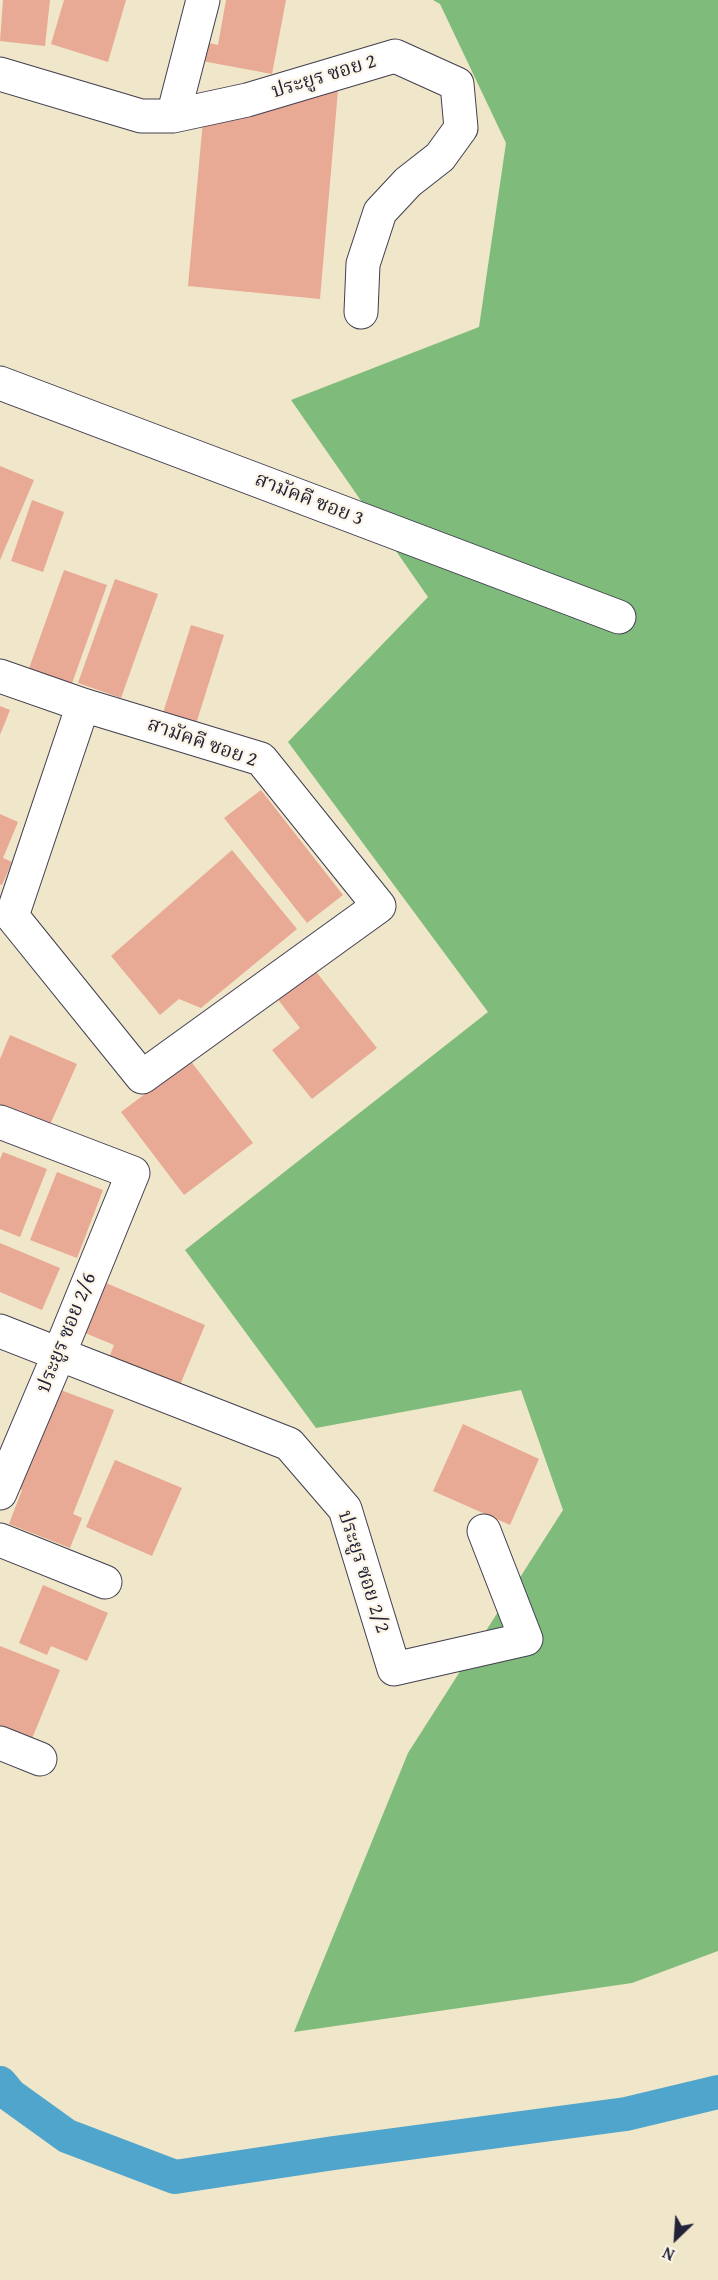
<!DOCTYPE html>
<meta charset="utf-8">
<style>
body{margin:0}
#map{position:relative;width:718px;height:2280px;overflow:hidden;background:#f0e6c9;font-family:"Gentium Book Plus",serif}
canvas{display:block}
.north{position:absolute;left:646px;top:2208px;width:60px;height:60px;-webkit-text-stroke:4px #fcf5e5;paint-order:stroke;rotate:205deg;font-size:16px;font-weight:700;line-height:24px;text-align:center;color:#22223b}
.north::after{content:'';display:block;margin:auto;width:21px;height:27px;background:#22223b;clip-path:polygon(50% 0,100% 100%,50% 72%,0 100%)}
</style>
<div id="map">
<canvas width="718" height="2280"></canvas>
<div class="north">N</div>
</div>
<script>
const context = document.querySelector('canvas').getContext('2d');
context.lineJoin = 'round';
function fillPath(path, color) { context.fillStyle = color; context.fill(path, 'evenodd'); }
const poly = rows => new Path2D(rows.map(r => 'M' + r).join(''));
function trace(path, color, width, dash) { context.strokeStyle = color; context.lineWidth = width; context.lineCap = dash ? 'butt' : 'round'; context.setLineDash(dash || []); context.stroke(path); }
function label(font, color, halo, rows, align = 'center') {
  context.font = font + ' "Gentium Book Plus","Noto Serif Thai",serif'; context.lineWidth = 4.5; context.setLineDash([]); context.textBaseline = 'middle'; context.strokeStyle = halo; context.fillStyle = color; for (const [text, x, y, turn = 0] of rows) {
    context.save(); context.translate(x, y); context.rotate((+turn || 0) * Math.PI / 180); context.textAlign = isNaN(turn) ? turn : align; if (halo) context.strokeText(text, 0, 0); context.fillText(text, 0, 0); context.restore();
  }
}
const forest = poly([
 [433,0,718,0,718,1951,632,1983,294,2032,408,1753,563,1510,521,1390,316,1428,185,1250,488,1012,288,742,428,597,291,400,479,327,506,143,440,4]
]);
const canal = poly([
 [0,2083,10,2095,67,2136,175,2177,334,2153,626,2114,718,2092]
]);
const building = poly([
 [3,0,50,0,45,46,0,41],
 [64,0,126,0,108,62,51,44],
 [226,0,286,0,272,74,202,61,205,42,218,45],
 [338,90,320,299,188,286,203,120],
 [0,466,34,480,0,560],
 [32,500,64,512,43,572,11,561],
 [64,570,107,585,70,689,27,674],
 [115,579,158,594,121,698,78,683],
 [191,625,224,635,195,727,162,716],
 [0,706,10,710,0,735],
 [261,790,343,895,307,923,224,818],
 [0,814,18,822,3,858,12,862,2,885,0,884],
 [232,850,297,929,201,1008,179,999,160,1015,111,956],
 [313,968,377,1048,312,1099,272,1050,300,1028,276,997],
 [10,1035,77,1064,49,1127,0,1106,0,1059],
 [190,1060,253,1143,184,1195,121,1112],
 [3,1152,47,1169,20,1237,0,1229,0,1159],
 [57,1172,103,1190,77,1258,30,1240],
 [0,1243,60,1268,42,1310,0,1292],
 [99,1280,205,1325,180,1385,106,1365,114,1345,78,1330],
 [58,1389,114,1410,73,1514,82,1518,70,1548,9,1524,22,1490,19,1488],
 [463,1424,539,1459,510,1525,433,1491],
 [115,1460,182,1488,152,1556,86,1527],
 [43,1585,108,1613,87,1661,51,1646,47,1655,19,1643],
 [0,1646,60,1670,29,1746,0,1734]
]);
const minor = poly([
 [0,74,141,116,173,116,247,100,395,56,457,84,461,128,440,157,408,182,380,212,363,264,361,312],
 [173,116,203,0],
 [0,383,619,617],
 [0,676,83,705,261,759,379,906,142,1077,12,916,83,705],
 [0,1122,133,1173,59,1354,0,1493],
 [0,1331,289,1444,345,1509,394,1669,526,1639,484,1531],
 [0,1540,105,1582],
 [0,1743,40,1759]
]);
const streetNames = [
 ["ประยูร ซอย 2",324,77,-17],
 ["สามัคคี ซอย 3",309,500,21],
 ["สามัคคี ซอย 2",202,743,19],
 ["ประยูร ซอย 2/6",67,1333,-68],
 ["ประยูร ซอย 2/2",363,1572,72]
];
fillPath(forest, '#7fbc7b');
trace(canal, '#50a5cc', 34);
fillPath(building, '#e8aa95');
trace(minor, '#413f50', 35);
trace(minor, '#fff', 33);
label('20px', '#22223b', '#fcf5e5', streetNames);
</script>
